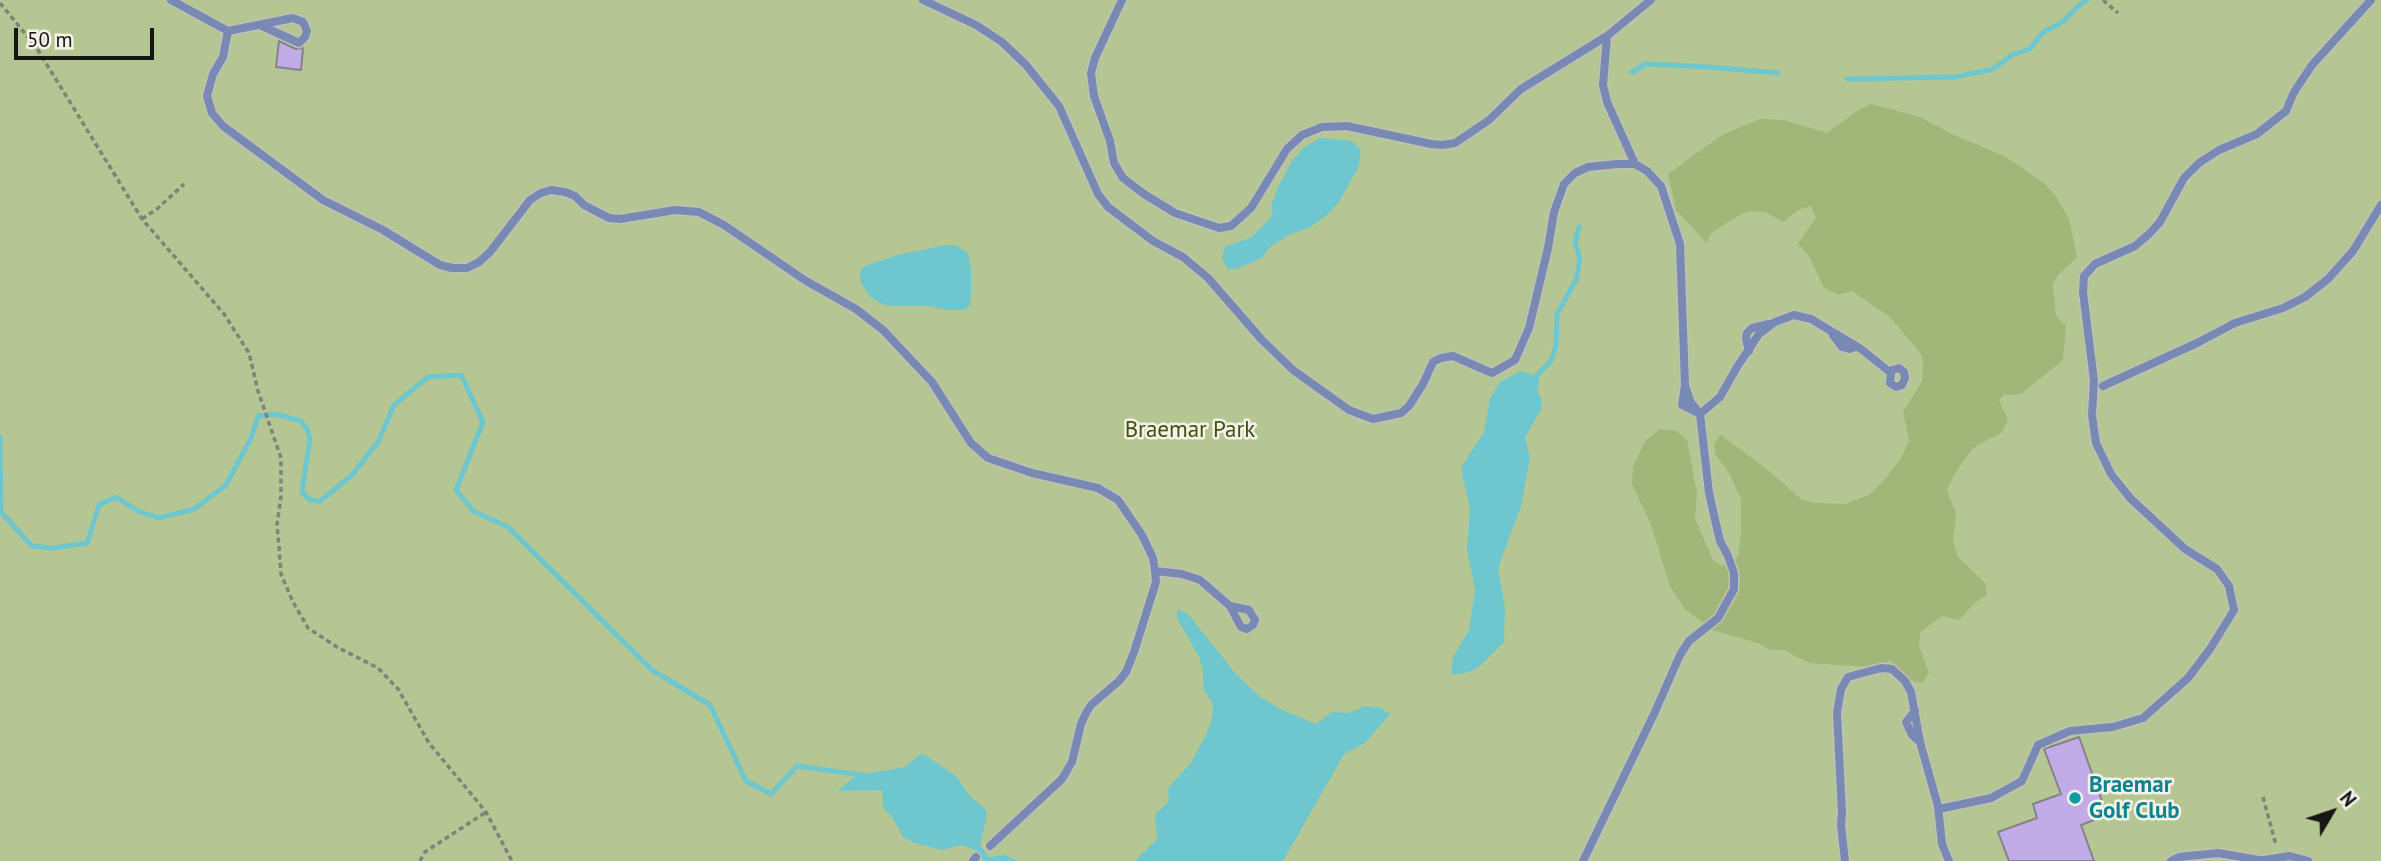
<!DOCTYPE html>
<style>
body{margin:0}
#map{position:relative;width:2381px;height:861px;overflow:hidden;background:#e7e5dc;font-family:"PT Sans",sans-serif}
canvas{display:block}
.north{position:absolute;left:2297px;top:777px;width:70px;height:70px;-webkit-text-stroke:5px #f4f2e9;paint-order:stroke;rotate:51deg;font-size:19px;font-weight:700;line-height:28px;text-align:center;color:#171613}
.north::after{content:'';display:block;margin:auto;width:24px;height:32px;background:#171613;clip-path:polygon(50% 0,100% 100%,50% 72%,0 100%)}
.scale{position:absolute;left:14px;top:28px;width:140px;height:32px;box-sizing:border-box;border:4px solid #171613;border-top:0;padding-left:9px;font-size:21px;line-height:24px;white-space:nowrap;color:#171613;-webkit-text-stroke:5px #f4f2e9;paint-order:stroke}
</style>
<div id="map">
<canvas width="2381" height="861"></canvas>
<div class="north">N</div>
<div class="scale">50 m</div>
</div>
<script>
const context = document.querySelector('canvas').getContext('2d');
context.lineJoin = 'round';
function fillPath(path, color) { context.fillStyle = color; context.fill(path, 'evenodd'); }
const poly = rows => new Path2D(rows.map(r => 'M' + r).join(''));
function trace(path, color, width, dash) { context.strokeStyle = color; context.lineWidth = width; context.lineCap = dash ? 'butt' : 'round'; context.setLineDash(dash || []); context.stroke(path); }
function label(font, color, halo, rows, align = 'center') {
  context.font = font + ' "PT Sans",sans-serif'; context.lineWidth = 5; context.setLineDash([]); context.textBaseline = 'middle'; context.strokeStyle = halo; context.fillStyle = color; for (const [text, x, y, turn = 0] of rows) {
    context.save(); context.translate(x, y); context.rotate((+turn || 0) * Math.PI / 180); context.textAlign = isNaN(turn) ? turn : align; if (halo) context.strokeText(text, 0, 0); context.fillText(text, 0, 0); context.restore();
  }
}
const green = poly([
 [0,0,2381,0,2381,861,0,861]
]);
const forest = poly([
 [1871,104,1920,117,1954,135,2004,156,2024,169,2046,185,2057,198,2069,219,2077,257,2058,275,2053,285,2056,316,2066,326,2063,360,2021,394,2003,395,1999,401,2008,419,2002,432,1973,448,1955,473,1947,490,1956,514,1953,540,1958,557,1985,583,1987,595,1976,602,1959,620,1942,616,1920,632,1919,646,1929,673,1922,683,1911,681,1890,660,1881,668,1809,663,1784,650,1771,650,1758,643,1712,630,1685,609,1670,586,1650,522,1632,484,1633,467,1645,441,1660,429,1676,431,1687,440,1697,493,1695,519,1713,560,1722,566,1738,557,1741,532,1741,499,1729,473,1715,454,1714,444,1721,435,1768,470,1802,500,1814,503,1845,504,1869,495,1886,478,1902,456,1909,441,1903,412,1922,381,1923,362,1921,354,1890,317,1852,291,1839,295,1824,288,1810,258,1798,243,1816,218,1811,206,1798,210,1783,222,1765,212,1748,211,1734,218,1711,233,1707,243,1676,210,1668,174,1722,135,1760,119,1784,120,1827,133,1860,109]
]);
const water = poly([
 [1321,138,1352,141,1361,150,1359,166,1339,202,1326,216,1309,228,1288,235,1270,247,1262,258,1236,269,1227,269,1222,257,1225,247,1252,237,1273,215,1271,206,1278,187,1292,161,1304,147],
 [945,245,955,245,968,253,971,268,971,294,970,305,965,310,946,310,928,306,887,306,871,298,861,283,860,272,865,266,898,255],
 [1521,371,1536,376,1538,393,1541,398,1541,409,1525,438,1530,457,1521,506,1498,568,1505,607,1504,642,1478,668,1463,674,1451,674,1453,657,1469,630,1475,589,1467,550,1470,509,1461,468,1484,432,1490,398,1500,382],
 [1177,609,1188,614,1235,673,1259,696,1280,709,1316,724,1332,712,1349,713,1365,706,1380,708,1390,714,1365,743,1344,754,1283,861,1135,861,1157,839,1155,815,1169,801,1168,788,1191,763,1208,731,1212,718,1213,704,1204,690,1203,670,1199,657,1177,618],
 [922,753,956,776,969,795,986,810,987,816,980,845,989,857,1005,855,1018,861,984,861,975,850,962,845,942,850,915,843,904,838,892,817,883,807,882,790,837,791,857,775,905,767]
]);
const stream = poly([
 [1632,72,1646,64,1709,67,1778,73],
 [1847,79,1956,77,1993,69,2012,55,2030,49,2042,33,2064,21,2078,6,2087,0],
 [1537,383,1536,376,1551,361,1556,345,1557,314,1576,280,1580,259,1575,242,1579,227],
 [0,437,1,512,32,546,53,548,87,543,99,505,116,497,138,511,159,518,194,509,226,485,251,438,258,416,276,414,301,421,307,429,310,439,302,492,310,500,320,501,351,476,378,442,394,405,428,377,461,375,483,422,456,490,473,511,508,527,652,670,710,705,746,781,771,794,797,766,863,775]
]);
const building = poly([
 [279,41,296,49,303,48,301,70,276,67,279,41],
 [2079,737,2107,815,2081,825,2094,861,2009,861,1998,832,2037,818,2033,804,2061,794,2044,749,2079,737]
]);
const path = poly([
 [2103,0,2118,13],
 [0,3,36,47,142,219,224,314,249,353,258,391,281,458,281,496,277,525,279,547,281,574,293,602,308,628,337,647,378,668,398,689,429,743,486,812,512,861],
 [142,219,157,209,184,184],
 [2263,797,2276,845],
 [420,861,425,852,486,812]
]);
const service = poly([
 [171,0,228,31,293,18,303,22,307,31,305,37,299,43,260,25],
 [923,0,976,25,1002,42,1026,65,1059,106,1098,194,1108,207,1153,241,1183,257,1208,278,1262,340,1293,370,1349,410,1373,419,1401,413,1409,406,1423,384,1433,362,1441,358,1453,356,1492,373,1515,360,1529,328,1548,248,1554,212,1564,184,1575,173,1588,167,1617,164,1635,164,1647,171,1661,186,1680,244,1685,385,1682,405,1700,414,1690,401,1685,385],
 [1122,0,1095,58,1091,73,1094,96,1110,141,1114,163,1123,178,1144,194,1175,213,1219,228,1231,226,1251,208,1287,149,1302,135,1322,127,1347,126,1431,144,1442,145,1455,143,1489,120,1521,89,1607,36,1651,0],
 [228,31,223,57,213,74,207,96,212,113,223,126,323,200,383,230,440,265,452,268,467,268,479,262,490,252,530,200,541,193,551,190,565,192,575,196,584,205,609,218,620,219,675,210,699,212,724,225,806,281,856,309,883,330,932,382,971,443,988,458,1032,473,1098,488,1118,500,1142,535,1153,558,1155,571,1156,582,1134,652,1126,672,1119,681,1091,705,1086,713,1081,724,1072,762,1062,779,990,846],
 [1607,36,1603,85,1607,102,1635,164],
 [1833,335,1842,347,1849,349,1856,347],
 [1749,351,1746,339,1747,333,1752,328,1769,324],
 [2103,386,2197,343,2235,323,2283,308,2305,297,2328,279,2353,251,2381,205],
 [1155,571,1182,574,1200,580,1230,606,1241,627,1247,629,1253,625,1255,620,1249,610,1230,606],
 [1915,711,1906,722,1912,735,1920,742,1938,806,1942,844,1949,861],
 [1939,809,1991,798,2022,781,2038,745,2070,731,2113,727,2143,718,2188,678,2210,649,2234,610,2229,586,2217,569,2185,549,2130,498,2111,474,2096,443,2092,415,2094,381,2083,292,2084,276,2095,264,2135,246,2149,234,2160,222,2184,178,2199,163,2219,150,2257,134,2286,111,2294,92,2312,65,2371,0],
 [973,861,976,857],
 [1583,861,1654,714,1680,655,1689,641,1718,618,1734,589,1734,573,1728,556,1720,541,1709,493,1700,414,1720,397,1737,367,1759,334,1775,322,1794,315,1811,319,1861,349,1891,373,1890,383,1896,387,1902,385,1905,378,1904,372,1899,368,1892,370,1891,373],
 [1845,861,1841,825,1842,813,1837,713,1841,689,1848,677,1881,668,1892,669,1905,681,1911,692,1920,742],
 [2171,861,2179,857,2218,853,2259,860],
 [2257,861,2290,856,2308,861]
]);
const markers = [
 [2075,798,7,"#0f9aa8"]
];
const parkNames = [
 ["Braemar Park",1190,430]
];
const cultureNames = [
 ["Braemar",2089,785],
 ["Golf Club",2089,811]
];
fillPath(green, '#b4c692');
fillPath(forest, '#a1b679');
fillPath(water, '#6ec7cf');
trace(stream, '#6ec7cf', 5);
fillPath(building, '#c1ace8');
trace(building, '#85828a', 2);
trace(service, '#c2c0b8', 11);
trace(path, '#82817b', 3.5, [5, 3.5]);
trace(service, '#788ab3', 8);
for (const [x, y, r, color] of markers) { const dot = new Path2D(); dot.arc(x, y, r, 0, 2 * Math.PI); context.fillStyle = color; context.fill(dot); trace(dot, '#f4f2e9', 2.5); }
label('23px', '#3f510d', '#f4f2e9', parkNames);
label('bold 23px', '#0d838f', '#f4f2e9', cultureNames, 'left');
</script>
